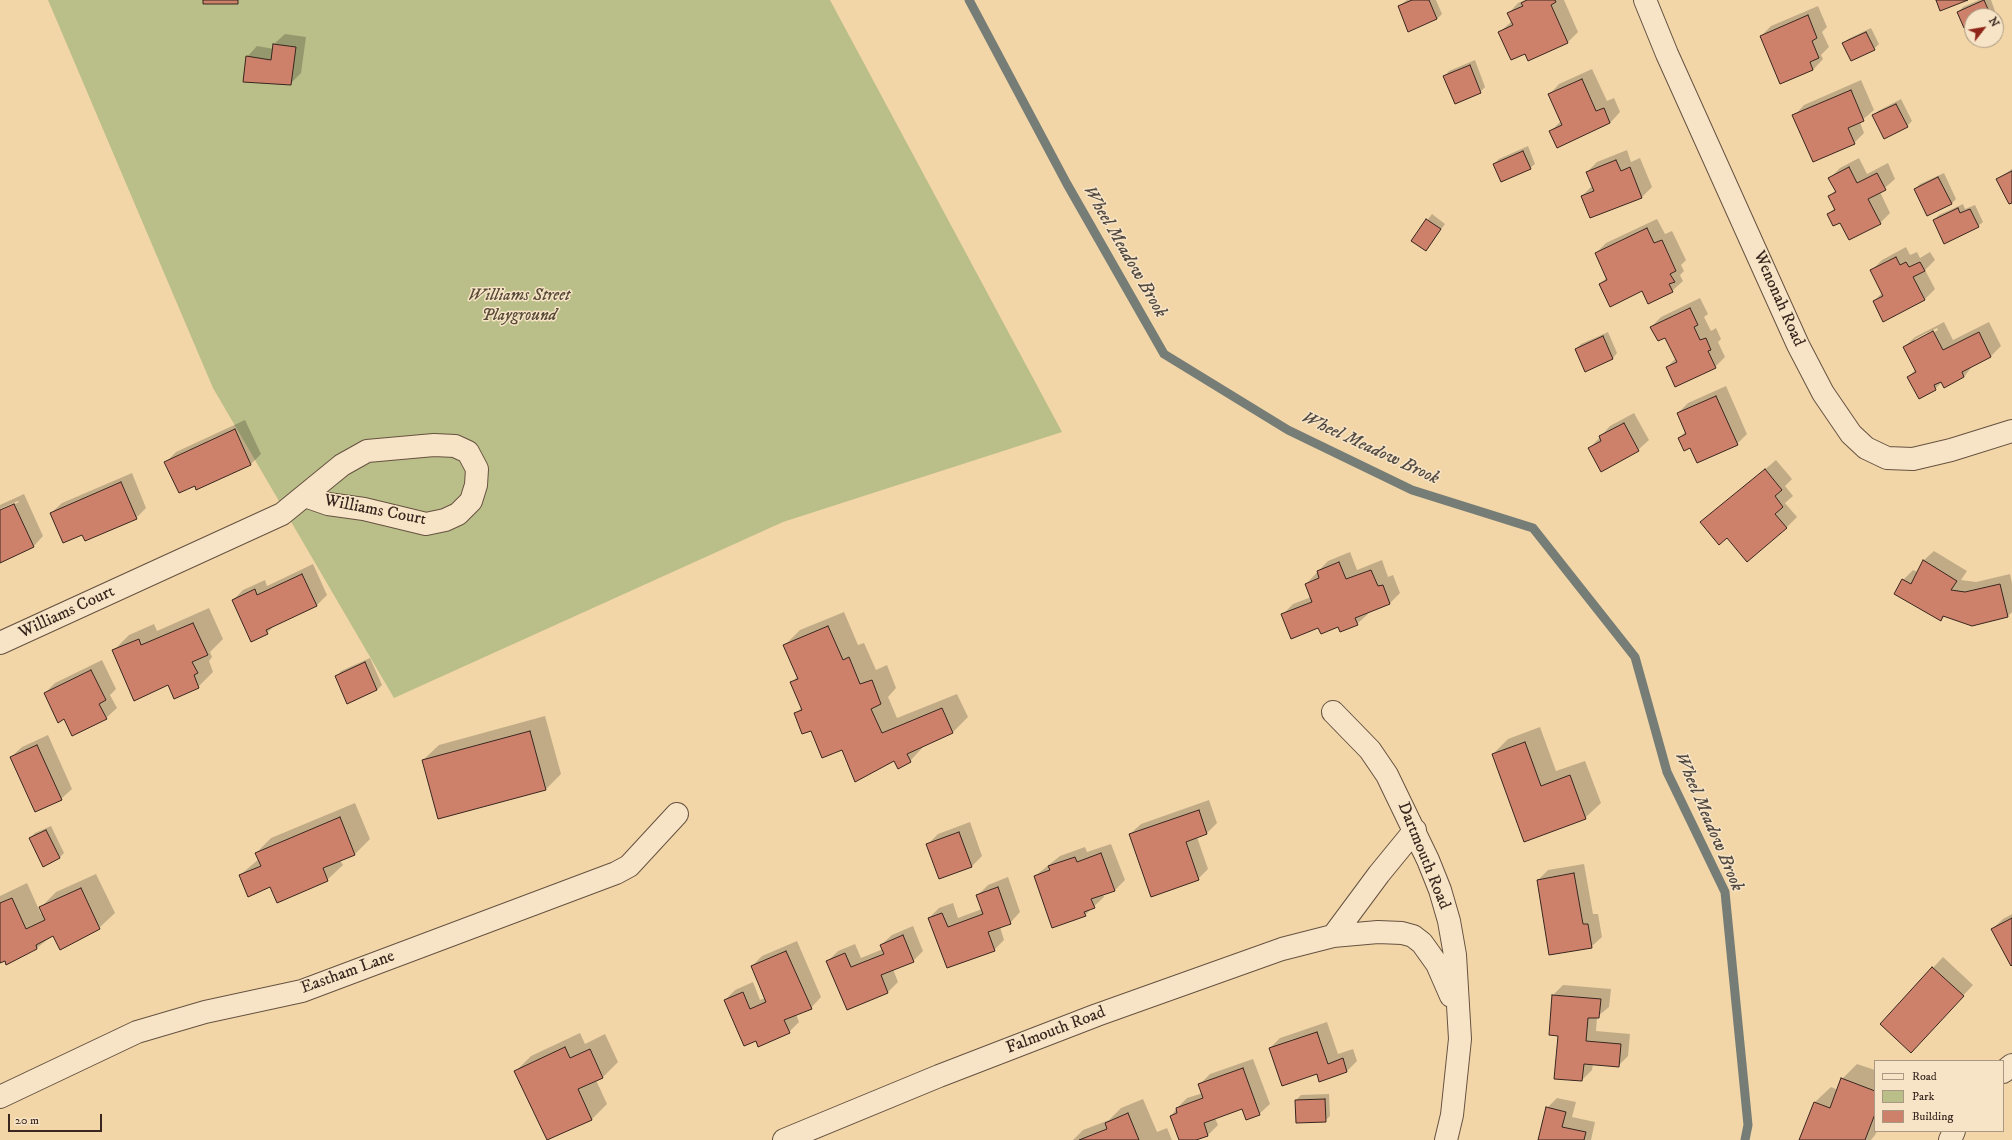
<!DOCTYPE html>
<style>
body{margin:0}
#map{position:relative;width:2012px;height:1140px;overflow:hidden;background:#f2d6a8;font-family:"IM FELL DW Pica",serif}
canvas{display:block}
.legend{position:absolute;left:1874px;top:1060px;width:130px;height:72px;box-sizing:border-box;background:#f7e4c6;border:1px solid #ab9883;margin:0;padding:5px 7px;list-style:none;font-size:12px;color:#38261f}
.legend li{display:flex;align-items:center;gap:8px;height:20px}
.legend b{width:20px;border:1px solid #ab9883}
.north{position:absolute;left:1964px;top:8px;width:40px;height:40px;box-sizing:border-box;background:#f7e4c6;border:1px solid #ab9883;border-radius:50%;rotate:59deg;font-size:11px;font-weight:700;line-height:16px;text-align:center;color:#38261f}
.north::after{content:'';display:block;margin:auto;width:14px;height:18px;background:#8f2418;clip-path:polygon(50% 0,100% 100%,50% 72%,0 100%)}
.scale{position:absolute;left:8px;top:1114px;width:94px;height:18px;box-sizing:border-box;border:2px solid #38261f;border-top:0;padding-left:5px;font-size:12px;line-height:14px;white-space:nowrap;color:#38261f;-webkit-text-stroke:3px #f7e4c6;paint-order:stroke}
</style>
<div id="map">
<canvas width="2012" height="1140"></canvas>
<ul class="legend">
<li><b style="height:5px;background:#f7e4c6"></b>Road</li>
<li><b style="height:11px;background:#babe88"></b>Park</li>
<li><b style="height:11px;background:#ce816a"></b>Building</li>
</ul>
<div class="north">N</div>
<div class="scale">20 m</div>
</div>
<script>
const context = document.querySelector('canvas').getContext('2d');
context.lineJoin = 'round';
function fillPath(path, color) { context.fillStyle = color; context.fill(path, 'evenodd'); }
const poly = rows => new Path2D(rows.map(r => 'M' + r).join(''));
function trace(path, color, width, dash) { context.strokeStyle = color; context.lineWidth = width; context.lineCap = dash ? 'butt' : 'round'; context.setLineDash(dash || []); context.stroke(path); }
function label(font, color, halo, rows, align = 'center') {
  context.font = font + ' "IM FELL DW Pica",serif'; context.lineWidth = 3; context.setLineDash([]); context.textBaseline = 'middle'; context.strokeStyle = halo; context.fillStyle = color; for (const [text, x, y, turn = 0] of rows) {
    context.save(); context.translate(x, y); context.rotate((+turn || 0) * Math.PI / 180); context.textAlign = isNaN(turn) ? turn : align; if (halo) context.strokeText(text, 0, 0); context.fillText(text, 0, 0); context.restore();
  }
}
const green = poly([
 [48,0,830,0,1062,432,783,522,394,698,213,388]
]);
const shadow = poly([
 [1407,0,1436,0,1442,14,1437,19,1399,6],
 [1525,0,1564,0,1578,32,1568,42,1528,60,1525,53,1500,32,1512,21,1508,14,1518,3],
 [1979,0,1991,0,1995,11,1991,16,1972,16,1972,24,1958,12,1963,7],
 [1818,6,1827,27,1822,32,1829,47,1821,55,1823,59,1813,70,1761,36,1771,26],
 [1871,28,1879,44,1874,49,1843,44,1848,39],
 [285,34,306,37,301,73,290,84,247,57,257,46,274,49,274,44],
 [1475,60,1485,87,1480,92,1445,76,1449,71],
 [1592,69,1607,101,1614,98,1620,112,1610,123,1558,147,1551,131,1561,121,1549,95,1559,84],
 [1861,80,1874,110,1860,122,1864,133,1854,143,1794,116,1804,105],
 [1901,99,1912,121,1907,126,1873,116,1878,111],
 [1528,146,1535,164,1530,168,1494,164,1499,159],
 [1627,150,1631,162,1640,158,1652,187,1642,197,1591,217,1582,196,1592,186,1587,172,1597,162],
 [1859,158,1867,174,1888,163,1895,179,1880,192,1890,213,1880,223,1841,221,1828,214,1835,208,1829,196,1836,190,1830,178,1840,168],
 [2012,169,2012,202,1997,179],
 [1944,173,1956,199,1951,204,1915,189,1920,184],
 [1963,204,1965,209,1975,205,1983,222,1978,226,1934,220,1939,215],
 [1432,214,1445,224,1426,250,1412,240],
 [1657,219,1665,234,1672,231,1686,260,1681,265,1684,271,1680,275,1683,281,1672,291,1643,290,1600,284,1607,277,1596,253,1606,243],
 [1906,247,1910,255,1917,252,1920,258,1930,252,1935,260,1925,270,1935,289,1924,300,1874,301,1883,292,1872,270,1882,260],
 [1700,298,1708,314,1704,317,1711,331,1716,328,1721,339,1718,342,1725,357,1715,367,1667,367,1676,358,1666,336,1651,327,1661,317],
 [1944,322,1953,340,1989,322,2001,346,1991,356,1973,365,1964,377,1944,387,1942,382,1935,389,1908,377,1916,369,1904,347,1915,337],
 [1937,328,1938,330,1915,342,1915,339],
 [1608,332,1617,353,1613,358,1576,349,1581,344],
 [1726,386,1747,434,1737,444,1691,447,1679,438,1686,431,1678,413,1688,403],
 [1634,413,1649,440,1638,450,1590,448,1610,426],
 [245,420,261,454,251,464,195,485,166,462,176,452],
 [1776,460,1792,479,1785,486,1793,496,1785,503,1797,517,1786,528,1727,537,1702,523],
 [132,473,146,508,136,518,51,513,62,503],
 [24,494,43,536,33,547,0,562,0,511,19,502,18,501,0,509,0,505],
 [1934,551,1967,571,1961,580,1976,582,2010,574,2012,583,2012,612,2008,616,1945,616,1941,620,1903,580,1913,570,1918,572,1923,561],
 [1350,552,1357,570,1382,560,1388,577,1393,575,1400,593,1390,603,1367,612,1368,614,1357,624,1319,626,1283,614,1293,604,1311,597,1306,584,1328,561],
 [313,564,327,595,317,605,276,624,267,633,233,600,243,590,265,580,267,586],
 [209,608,223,639,210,652,212,657,209,661,213,672,198,687,168,684,113,651,129,635,154,624,157,631],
 [844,612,858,645,864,643,876,670,887,665,896,688,888,697,897,718,957,694,968,717,952,733,925,745,910,761,899,767,895,760,842,749,811,730,795,714,802,707,791,683,798,676,785,645,800,630],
 [370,658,382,685,377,690,337,676,341,671],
 [102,660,116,689,110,695,117,708,106,718,65,718,45,693,55,683],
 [545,716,561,774,546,789,423,760,439,745],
 [1540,727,1556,771,1585,761,1601,803,1585,818,1493,754,1508,739],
 [48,735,72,789,61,799,11,757,22,747],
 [1209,800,1217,823,1207,833,1197,837,1208,869,1198,879,1130,834,1141,824],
 [355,803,370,839,355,854,340,860,343,865,327,880,271,886,240,875,259,859,256,853,271,838],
 [970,822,982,856,972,866,928,844,938,834],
 [51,826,64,853,60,857,30,838,35,833],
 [1111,844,1125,880,1115,890,1103,894,1104,897,1085,915,1035,876,1060,856,1085,847,1087,852],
 [1584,864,1593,914,1598,914,1602,937,1591,947,1550,954,1538,880,1548,870],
 [96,874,115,913,99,928,53,935,37,948,7,964,5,959,0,962,0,896,27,883,41,914,43,914,41,907,56,892],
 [1008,877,1020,912,1010,923,1000,927,1004,940,994,950,929,918,939,908,953,903,958,918,982,909,978,895,988,885],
 [2012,914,2012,964,1992,929,2003,919],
 [913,926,923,951,913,961,893,969,898,982,888,992,847,1009,828,961,838,951,855,944,861,958,883,949,881,945,892,935],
 [797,941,821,997,811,1008,796,1014,799,1022,789,1032,756,1039,725,1000,735,990,753,982,760,1000,765,998,752,966,762,956],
 [1943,957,1973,985,1921,1041,1881,1024],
 [1563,985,1611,989,1609,1007,1597,1017,1596,1031,1630,1034,1628,1056,1618,1066,1593,1064,1592,1070,1582,1080,1559,1035,1553,995],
 [1327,1022,1338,1054,1353,1049,1357,1061,1347,1071,1319,1080,1317,1073,1270,1048,1280,1038],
 [580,1033,585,1044,605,1034,618,1062,603,1077,596,1080,607,1104,592,1119,547,1139,516,1071,531,1056],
 [1253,1059,1270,1104,1259,1114,1242,1108,1215,1118,1218,1125,1208,1135,1193,1140,1180,1140,1171,1116,1177,1108,1187,1098,1203,1093,1200,1084,1210,1074],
 [1857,1064,1875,1070,1875,1131,1877,1131,1875,1135,1871,1140,1800,1140,1815,1102,1831,1087,1838,1090,1842,1079],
 [1329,1094,1330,1116,1325,1121,1296,1100,1301,1095],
 [1557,1098,1576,1102,1572,1117,1595,1122,1591,1140,1539,1140,1547,1108],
 [1143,1099,1157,1132,1167,1128,1172,1140,1073,1140,1083,1130,1109,1120,1121,1108]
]);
const stream = poly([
 [969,0,1067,184,1164,354,1288,430,1412,490,1533,528,1635,657,1667,772,1725,892,1748,1125,1745,1140]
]);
const building = poly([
 [203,0,238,0,238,4,203,4,203,0],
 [1412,0,1429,0,1437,19,1408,32,1398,6,1412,0],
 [1527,0,1555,0,1556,2,1551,5,1568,43,1528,61,1525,54,1511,60,1498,32,1513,25,1507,13,1523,6,1521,3,1527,0],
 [1936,0,1968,0,1940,11,1936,0],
 [1984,0,1991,16,1972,16,1972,25,1964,28,1957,12,1984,0],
 [1808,15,1817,38,1812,41,1819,58,1810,62,1813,70,1780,84,1760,36,1808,15],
 [1866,32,1875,50,1851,61,1842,43,1866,32],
 [273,44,296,47,291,85,243,82,246,56,271,60,273,44],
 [1470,65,1481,93,1455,104,1443,76,1470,65],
 [1582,79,1596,111,1604,108,1610,123,1557,148,1549,131,1562,125,1548,94,1582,79],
 [1851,90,1864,121,1848,128,1855,144,1813,162,1792,115,1851,90],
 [1896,104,1908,127,1884,139,1872,115,1896,104],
 [1523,151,1531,169,1501,182,1493,164,1523,151],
 [1616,160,1621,171,1630,167,1642,198,1590,218,1581,196,1594,191,1586,172,1616,160],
 [1849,167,1857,183,1877,173,1886,190,1868,199,1881,224,1849,240,1840,223,1833,226,1827,214,1835,210,1828,196,1836,192,1828,178,1849,167],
 [2012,171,2012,203,2009,204,1996,179,2012,171],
 [1938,177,1952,204,1927,216,1914,189,1938,177],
 [1958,208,1960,213,1970,209,1979,227,1944,244,1933,220,1958,208],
 [1426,219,1441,229,1426,251,1411,241,1426,219],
 [1647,228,1654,243,1662,240,1676,271,1670,274,1675,282,1669,284,1673,292,1648,304,1642,291,1610,307,1599,284,1607,280,1595,253,1647,228],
 [1896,257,1900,265,1906,262,1909,267,1920,262,1925,271,1913,277,1925,300,1883,322,1873,301,1883,296,1870,270,1896,257],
 [1690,308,1698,325,1694,327,1700,340,1706,338,1711,350,1708,351,1716,368,1675,387,1666,367,1677,362,1665,338,1658,341,1650,327,1690,308],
 [1933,331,1943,350,1979,332,1991,357,1962,372,1964,377,1944,388,1941,382,1934,385,1936,390,1919,399,1907,377,1916,372,1903,347,1933,331],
 [1603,336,1613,359,1585,372,1575,349,1603,336],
 [1716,396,1738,445,1697,463,1690,448,1684,451,1678,438,1686,434,1677,413,1716,396],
 [1624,423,1639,451,1601,472,1588,448,1601,441,1599,436,1624,423],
 [235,429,251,465,196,490,195,486,179,493,164,462,235,429],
 [1765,469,1782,490,1775,496,1783,507,1775,514,1787,528,1747,562,1727,538,1719,545,1700,522,1765,469],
 [121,482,137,519,85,541,82,535,63,543,50,513,121,482],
 [14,504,34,547,0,563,0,510,14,504],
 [1923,560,1957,581,1951,590,1965,592,2000,584,2008,617,1972,626,1943,616,1941,621,1894,594,1902,579,1911,584,1923,560],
 [1339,562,1346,579,1371,570,1378,586,1383,585,1390,604,1355,618,1358,625,1340,632,1338,627,1321,634,1318,628,1291,639,1281,614,1312,602,1305,584,1319,578,1317,571,1339,562],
 [302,574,317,606,266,630,268,634,251,642,232,600,255,589,257,595,302,574],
 [193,623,208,655,192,662,198,673,194,675,199,688,174,699,168,685,134,701,112,650,139,639,141,645,193,623],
 [828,626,843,660,849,657,860,684,872,680,881,704,871,709,882,733,942,708,953,733,907,754,911,762,898,769,894,761,855,782,842,750,822,758,811,731,802,734,794,713,802,710,790,682,798,679,783,645,828,626],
 [365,662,377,690,347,704,335,676,365,662],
 [91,670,106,700,99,704,107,719,72,736,64,719,58,723,44,693,91,670],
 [530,731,546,790,438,819,422,760,530,731],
 [1525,742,1541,786,1570,775,1586,819,1524,842,1492,754,1525,742],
 [37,745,62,800,35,812,10,757,37,745],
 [1199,810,1207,834,1186,842,1199,880,1151,897,1129,834,1199,810],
 [340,817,355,855,323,868,328,881,277,903,270,887,248,897,239,875,261,866,255,853,340,817],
 [46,830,60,858,43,867,29,838,46,830],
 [959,832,972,867,939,879,926,844,959,832],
 [1101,853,1115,891,1091,899,1095,908,1084,912,1086,916,1052,928,1034,876,1050,870,1048,866,1075,857,1077,862,1101,853],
 [1574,873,1583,924,1588,924,1592,948,1549,955,1537,880,1574,873],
 [998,887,1011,924,988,932,995,951,947,968,928,918,942,913,948,927,983,914,976,895,998,887],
 [81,888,100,929,60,950,53,936,36,945,37,949,6,965,5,961,0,963,0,903,12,898,26,929,45,920,39,907,81,888],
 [2012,918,2012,965,2011,966,1991,929,2012,918],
 [903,935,914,962,881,975,888,993,847,1010,826,961,845,953,851,967,884,954,880,945,903,935],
 [786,951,812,1009,784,1020,790,1033,758,1047,756,1041,744,1046,724,1000,743,992,750,1009,766,1002,751,966,786,951],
 [1932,967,1964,996,1911,1053,1880,1024,1932,967],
 [1552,995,1601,999,1599,1018,1588,1018,1586,1041,1621,1044,1619,1067,1584,1064,1582,1081,1554,1079,1558,1036,1549,1035,1552,995],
 [1317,1032,1328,1064,1343,1058,1347,1072,1319,1082,1317,1074,1282,1086,1269,1048,1317,1032],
 [565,1047,570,1058,590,1049,603,1078,578,1089,592,1120,547,1140,514,1071,565,1047],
 [1243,1068,1260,1115,1246,1120,1242,1109,1204,1123,1208,1136,1196,1140,1179,1140,1170,1116,1177,1113,1176,1108,1203,1098,1198,1084,1243,1068],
 [1841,1078,1875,1091,1875,1114,1865,1140,1799,1140,1814,1102,1830,1108,1841,1078],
 [1325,1099,1326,1122,1296,1123,1295,1100,1325,1099],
 [1546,1107,1566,1112,1562,1127,1586,1132,1584,1140,1538,1140,1546,1107],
 [1128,1113,1139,1140,1079,1140,1107,1129,1105,1123,1128,1113]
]);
const street = poly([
 [1645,0,1667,54,1798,345,1823,393,1851,434,1866,448,1887,458,1913,459,1951,450,2012,431],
 [0,643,282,514,342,465,367,451,434,445,455,446,468,452,477,469,476,485,471,501,458,514,445,520,426,524,364,509,328,504,305,496],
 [1333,712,1370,750,1387,775,1428,860,1440,890,1449,921,1455,955,1460,1039,1452,1115,1446,1140],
 [1333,936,1378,932,1402,933,1413,936,1422,943,1437,964,1451,996],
 [2003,1072,2012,1065],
 [0,1097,137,1032,205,1012,302,991,616,873,629,866,677,814],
 [784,1140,939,1076,1097,1015,1282,949,1333,936,1379,874,1415,830],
 [1950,1140,1954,1131]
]);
const parkNames = [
 ["Williams Street",519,296],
 ["Playground",519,316]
];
const streetNames = [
 ["Wenonah Road",1778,299,66],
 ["Williams Court",375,511,11],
 ["Williams Court",67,613,-25],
 ["Dartmouth Road",1423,856,68],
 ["Eastham Lane",348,973,-20],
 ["Falmouth Road",1056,1031,-21]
];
const waterNames = [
 ["Wheel Meadow Brook",1124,252,60],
 ["Wheel Meadow Brook",1370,449,25],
 ["Wheel Meadow Brook",1708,822,67]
];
fillPath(green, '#babe88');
fillPath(shadow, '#0003');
trace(stream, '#757d76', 9);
fillPath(building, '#ce816a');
trace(building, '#38261f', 1);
trace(street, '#665241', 24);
trace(street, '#f7e4c6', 22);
label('italic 17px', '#584c39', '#f7e4c6', parkNames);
label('17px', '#38261f', '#f7e4c6', streetNames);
label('italic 18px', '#514a43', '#f7e4c6', waterNames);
</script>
